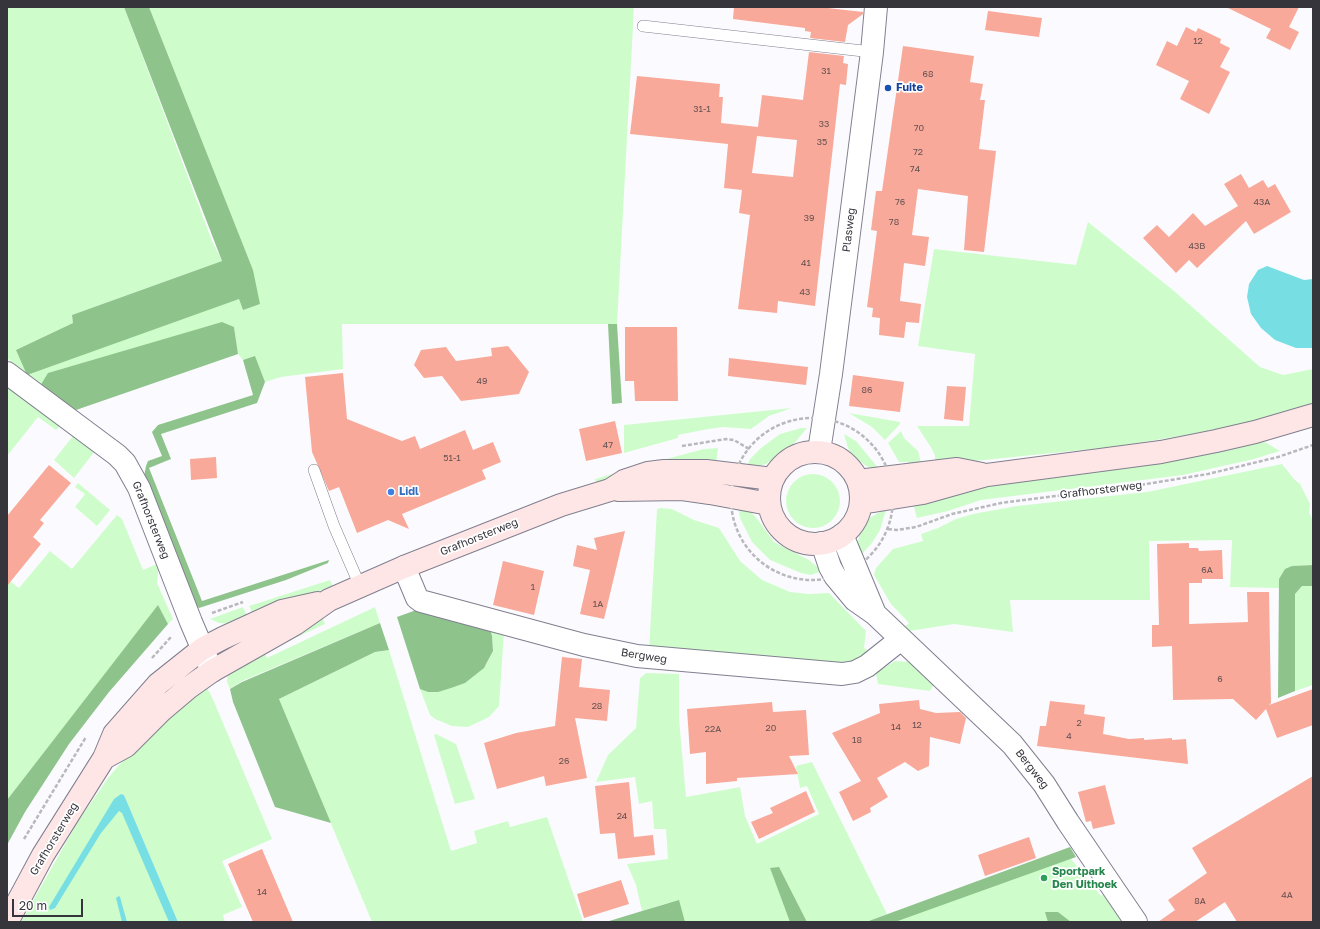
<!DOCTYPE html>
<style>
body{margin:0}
#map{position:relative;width:1320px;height:929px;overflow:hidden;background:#fbfbff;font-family:"Golos Text",sans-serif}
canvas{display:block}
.frame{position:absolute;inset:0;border:8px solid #36353c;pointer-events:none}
.scale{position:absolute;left:12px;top:899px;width:71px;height:18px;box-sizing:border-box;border:2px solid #36353c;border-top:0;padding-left:5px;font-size:12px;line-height:14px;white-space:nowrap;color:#36353c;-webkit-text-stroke:3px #fff;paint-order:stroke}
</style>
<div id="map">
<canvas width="1320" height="929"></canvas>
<div class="frame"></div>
<div class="scale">20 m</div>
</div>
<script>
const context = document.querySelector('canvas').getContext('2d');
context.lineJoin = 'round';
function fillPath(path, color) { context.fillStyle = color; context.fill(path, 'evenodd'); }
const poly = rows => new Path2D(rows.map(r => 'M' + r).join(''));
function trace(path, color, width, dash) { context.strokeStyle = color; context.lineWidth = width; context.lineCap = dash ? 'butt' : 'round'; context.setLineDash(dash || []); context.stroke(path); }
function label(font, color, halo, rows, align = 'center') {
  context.font = font + ' "Golos Text",sans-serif'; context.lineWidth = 3.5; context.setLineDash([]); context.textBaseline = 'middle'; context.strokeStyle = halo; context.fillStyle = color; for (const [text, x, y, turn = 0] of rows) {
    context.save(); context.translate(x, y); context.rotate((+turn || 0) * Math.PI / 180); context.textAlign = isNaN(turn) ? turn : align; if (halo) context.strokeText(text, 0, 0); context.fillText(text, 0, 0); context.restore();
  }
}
const green = poly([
 [7,7,124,7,212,241,222,261,72,315,73,323,16,350,239,299,243,310,253,270,149,7,634,7,617,324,342,324,343,369,281,377,265,382,255,357,243,360,238,354,234,327,40,386,7,358],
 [1088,222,1174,291,1260,367,1283,375,1313,369,1313,404,1246,423,1187,435,1112,447,935,465,935,456,932,449,917,426,969,426,975,354,918,346,934,249,1076,265],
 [7,381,63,423,56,430,38,417,7,456],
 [792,408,769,416,751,429,723,427,708,429,678,435,678,438,624,453,624,425],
 [849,413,900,422,900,424,885,440,872,427],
 [801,428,807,428,792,446,766,464,746,469,750,459,761,448,780,434],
 [901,431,904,438,918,451,922,467,909,468,908,462,899,462,888,443],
 [844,434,856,441,880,470,866,466,853,456,848,448],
 [73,436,95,451,74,478,54,460],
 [1263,441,1280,451,1254,459,1183,475,981,500,948,511,917,518,913,503,995,485,1186,459],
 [718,448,716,465,615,477,596,482,595,479,666,459,704,449],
 [1282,464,1294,479,1300,484,1310,504,1309,512,1313,522,1313,565,1292,566,1279,579,1279,588,1230,587,1232,540,1149,541,1150,600,1010,600,1013,632,954,624,909,631,903,628,909,623,891,604,874,575,876,568,893,549,923,541,921,534,938,528,956,519,973,514,1017,506,1147,492],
 '786 501a27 27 0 1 1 54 0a27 27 0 1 1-54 0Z',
 [78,483,110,510,97,526,75,507,85,494,75,487],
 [738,505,751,512,758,520,774,542,809,560,822,571,811,575,801,573,770,560,752,542,740,518],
 [661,508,672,509,694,520,719,528,740,561,762,580,790,592,808,594,829,593,866,631,864,648,868,651,863,657,846,665,649,650,657,509],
 [886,510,880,530,872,543,859,557,856,548,861,530,871,517,878,513],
 [117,515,122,519,143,570,159,563,157,583,173,619,168,624,158,606,7,800,7,579,19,588,50,551,72,569],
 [330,580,333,586,254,616,249,606],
 [1302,586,1313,586,1313,685,1295,691,1295,594],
 [243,607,248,618,230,624,219,623,210,619],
 [375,607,380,623,242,681,230,689,227,682,228,671,263,650,267,658],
 [322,616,325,624,269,650],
 [490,628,504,632,499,706,489,717,468,727,452,726,435,719,430,715,420,689,428,692,486,665,493,651,492,636],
 [389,650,451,851,477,843,474,831,508,821,510,827,547,817,583,922,372,922,279,699,375,652],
 [895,661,910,662,935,683,930,691,878,684,876,673],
 [646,673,679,674,679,719,686,797,740,787,745,816,757,844,819,814,807,786,800,788,796,766,812,762,887,914,866,922,807,922,779,867,798,922,621,922,671,902,642,911,636,885,627,864,668,859,666,829,654,829,652,801,639,804,635,777,596,782,608,755,636,728,640,678],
 [206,686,212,697,272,839,222,861,242,907,223,915,225,922,178,922,124,795,121,794,49,908,121,801,173,922,21,922,77,823,108,778,137,744],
 [436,734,456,744,475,799,455,804,434,735],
 [1067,854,1101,896,1104,894,1126,922,879,922]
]);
const forest = poly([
 [124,7,149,7,253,270,260,304,243,310,239,299,27,375,16,350,73,323,72,315,222,261],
 [222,322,234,327,238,354,76,410,40,386,48,373],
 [608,324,617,324,622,403,612,404],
 [255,356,265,382,257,403,161,434,171,459,149,468,202,601,329,560,328,563,286,580,199,608,197,606,143,482,146,466,148,461,162,456,152,432,158,425,253,395,243,360],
 [1313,565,1313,586,1302,586,1295,594,1295,691,1278,698,1279,579,1285,569,1292,566],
 [158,605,168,624,109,692,69,744,25,812,7,845,7,800],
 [419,609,490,628,492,636,493,651,484,668,465,683,451,688,438,692,428,692,420,689,397,617],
 [380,623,389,650,375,652,279,699,331,823,275,807,233,702,230,689,242,682],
 [1070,847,1076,857,895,922,866,922],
 [779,867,807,922,790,922,770,868],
 [679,900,685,922,606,922,642,911],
 [1045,912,1058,912,1071,922,1048,922]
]);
const water = poly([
 [1267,266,1304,280,1313,279,1313,348,1296,348,1275,340,1261,328,1251,314,1247,297,1249,284,1258,270],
 [121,794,124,795,178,922,169,922,122,813,119,811,101,833,55,908,50,910,49,907,114,799],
 [119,896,120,897,127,922,122,922,116,898]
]);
const building = poly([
 [734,7,819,7,863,12,863,14,848,25,845,42,810,38,811,32,805,31,805,28,733,19],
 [1226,7,1299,7,1289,27,1299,32,1290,50,1266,38,1271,29],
 [988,11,1042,18,1039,37,985,30],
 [1186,27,1196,32,1198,28,1221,39,1220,43,1230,48,1220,67,1230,72,1209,114,1180,99,1189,81,1156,65,1167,41,1177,46],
 [903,46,974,56,970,82,983,84,980,100,985,100,979,149,996,151,984,252,964,250,968,196,918,189,912,235,929,237,925,266,904,263,900,301,921,304,919,323,906,322,904,338,879,335,880,318,872,317,873,308,867,307,877,231,871,230,876,191,882,191],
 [809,52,844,56,843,63,848,64,846,85,840,84,815,306,778,301,777,313,738,309,750,215,739,213,742,190,724,188,728,144,630,134,637,76,720,84,719,97,723,97,721,123,758,127,762,95,803,100],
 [757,136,797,140,793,177,752,173],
 [1241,174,1249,188,1263,180,1268,188,1275,184,1291,212,1254,234,1246,221,1197,268,1189,260,1176,273,1143,238,1157,225,1169,237,1193,213,1205,226,1238,206,1224,184],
 [625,327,677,327,678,401,635,401,634,381,625,381],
 [508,346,529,372,519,394,461,401,442,376,424,378,414,365,421,350,446,347,456,361,492,356,491,348],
 [729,358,808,367,806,385,728,376],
 [343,373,347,419,402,441,415,436,420,449,465,430,473,450,493,442,501,462,482,470,486,479,402,514,409,529,388,520,357,533,339,487,329,491,312,452,305,377],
 [853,375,904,382,900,412,849,406],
 [947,386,966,387,963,421,944,419],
 [615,421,622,453,586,461,579,429],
 [216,457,217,478,191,480,190,459],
 [49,465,71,483,40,520,44,523,33,537,41,544,7,586,7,516],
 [625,531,604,619,580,614,590,570,573,566,577,545,597,550,594,538],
 [1189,543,1189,548,1198,548,1199,551,1222,550,1223,579,1202,579,1202,583,1189,583,1189,624,1248,622,1247,592,1269,592,1271,703,1269,705,1313,689,1313,725,1277,738,1266,709,1256,720,1233,699,1173,700,1172,646,1152,647,1152,625,1159,625,1157,544],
 [503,561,544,571,534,615,493,605],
 [562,657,582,659,579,687,610,690,607,721,575,718,587,778,546,786,544,776,497,789,484,743,516,733,555,726],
 [919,700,920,709,936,713,960,712,966,718,960,744,930,737,929,766,918,771,905,762,877,778,888,797,870,808,871,812,853,821,839,792,861,781,832,733,880,713,879,704],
 [1050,701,1085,705,1084,714,1105,717,1103,734,1129,739,1144,738,1144,740,1172,738,1172,740,1186,739,1188,764,1037,746,1040,726,1046,726],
 [772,702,773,712,806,710,809,755,789,756,798,774,737,778,737,781,706,784,706,752,690,754,687,709],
 [1313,776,1313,922,1237,922,1225,902,1195,922,1158,922,1175,910,1168,900,1207,873,1192,848],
 [629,782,634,837,653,835,655,855,618,859,615,833,600,834,595,786],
 [1105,785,1115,824,1093,829,1091,821,1086,822,1078,792],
 [806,791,815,812,759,839,751,822,773,813,770,808],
 [1029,837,1036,858,985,876,978,855],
 [262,849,293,922,253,922,228,864],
 [621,880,629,904,584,918,577,894]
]);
const path = poly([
 '731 499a81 81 0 1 1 162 0a81 81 0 1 1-162 0Z',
 [682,446,726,439,734,440,749,449],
 [888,529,897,530,916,527,952,514,1001,503,1140,485,1208,474,1278,457,1313,445],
 [212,613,243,602],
 [152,658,171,637],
 [24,839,86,737]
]);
const service = poly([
 [643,26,872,52],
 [314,470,334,526,360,586]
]);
const minor = poly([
 [7,373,117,455,125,463,139,488,191,622,212,671],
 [842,535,875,614],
 [822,543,830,567,835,576,855,600,875,614,1012,744,1044,784,1068,822,1136,922],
 [404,567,417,598,421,601,584,645,637,656,842,674,855,672,867,666,901,639]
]);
const tertiary = poly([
 [819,451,831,374,872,52,876,7]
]);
const secondary = poly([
 '769 498a46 46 0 1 1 92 0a46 46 0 1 1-92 0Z',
 [858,481,957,469,982,474],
 [618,490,682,489,710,493,769,504],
 [861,503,923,493,987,475,1161,452,1216,441,1255,432,1313,415],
 [104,758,126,746,162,710,188,688,212,671,295,624,329,600,404,567,561,505,610,490,624,481,648,473,664,471,706,471,773,479],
 [7,922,43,855,104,758,114,734,158,684,202,649,223,638,282,611,318,603]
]);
const markers = [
 [888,88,4,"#1a4fb4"],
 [391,492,4,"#3f7fe0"],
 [1044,878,4,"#2e9e5b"]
];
const numberNames = [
 ["12",1198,41],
 ["31",826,71],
 ["68",928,74],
 ["31-1",702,109],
 ["33",824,124],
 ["70",919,128],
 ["35",822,142],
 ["72",918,152],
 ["74",915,169],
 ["76",900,202],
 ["43A",1262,202],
 ["39",809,218],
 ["78",894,222],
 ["43B",1197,246],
 ["41",806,263],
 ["43",805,292],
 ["49",482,381],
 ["86",867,390],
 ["47",608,445],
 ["51-1",452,458],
 ["6A",1207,570],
 ["1",533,587],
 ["1A",598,604],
 ["6",1220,679],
 ["28",597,706],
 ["2",1079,723],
 ["12",917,725],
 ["14",896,727],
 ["20",771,728],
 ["22A",713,729],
 ["4",1069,736],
 ["18",857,740],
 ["26",564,761],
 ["24",622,816],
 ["14",262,892],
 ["4A",1287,895],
 ["8A",1200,901]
];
const transitNames = [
 ["Fuite",896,88]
];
const streetNames = [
 ["Plasweg",849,230,-83],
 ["Grafhorsterweg",1101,490,-7],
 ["Grafhorsterweg",151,520,68],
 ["Grafhorsterweg",479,537,-22],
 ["Bergweg",644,656,9],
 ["Bergweg",1032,769,52],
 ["Grafhorsterweg",54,839,-59]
];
const shopNames = [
 ["Lidl",399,492]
];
const leisureNames = [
 ["Sportpark",1052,872],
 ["Den Uithoek",1052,885]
];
fillPath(green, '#cefdcb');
fillPath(forest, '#8ec48c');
fillPath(water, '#77dfe3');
fillPath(building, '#f8a999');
trace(service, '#817f8f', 12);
trace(minor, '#817f8f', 24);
trace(tertiary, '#817f8f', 24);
trace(secondary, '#817f8f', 24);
trace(path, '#b8b8bd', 2.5, [4, 2]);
trace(service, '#fff', 11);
trace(minor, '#fff', 22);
trace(tertiary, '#fff', 22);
trace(secondary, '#ffe6e6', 22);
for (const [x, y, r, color] of markers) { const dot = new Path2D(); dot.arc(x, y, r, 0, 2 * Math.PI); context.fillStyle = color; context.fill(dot); trace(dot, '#fff', 1.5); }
label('9px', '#665253', null, numberNames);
label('bold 11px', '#164399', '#fff', transitNames, 'left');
label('11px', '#36353c', '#fff', streetNames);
label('bold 11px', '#366cbe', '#fff', shopNames, 'left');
label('bold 11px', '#27864d', '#fff', leisureNames, 'left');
</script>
